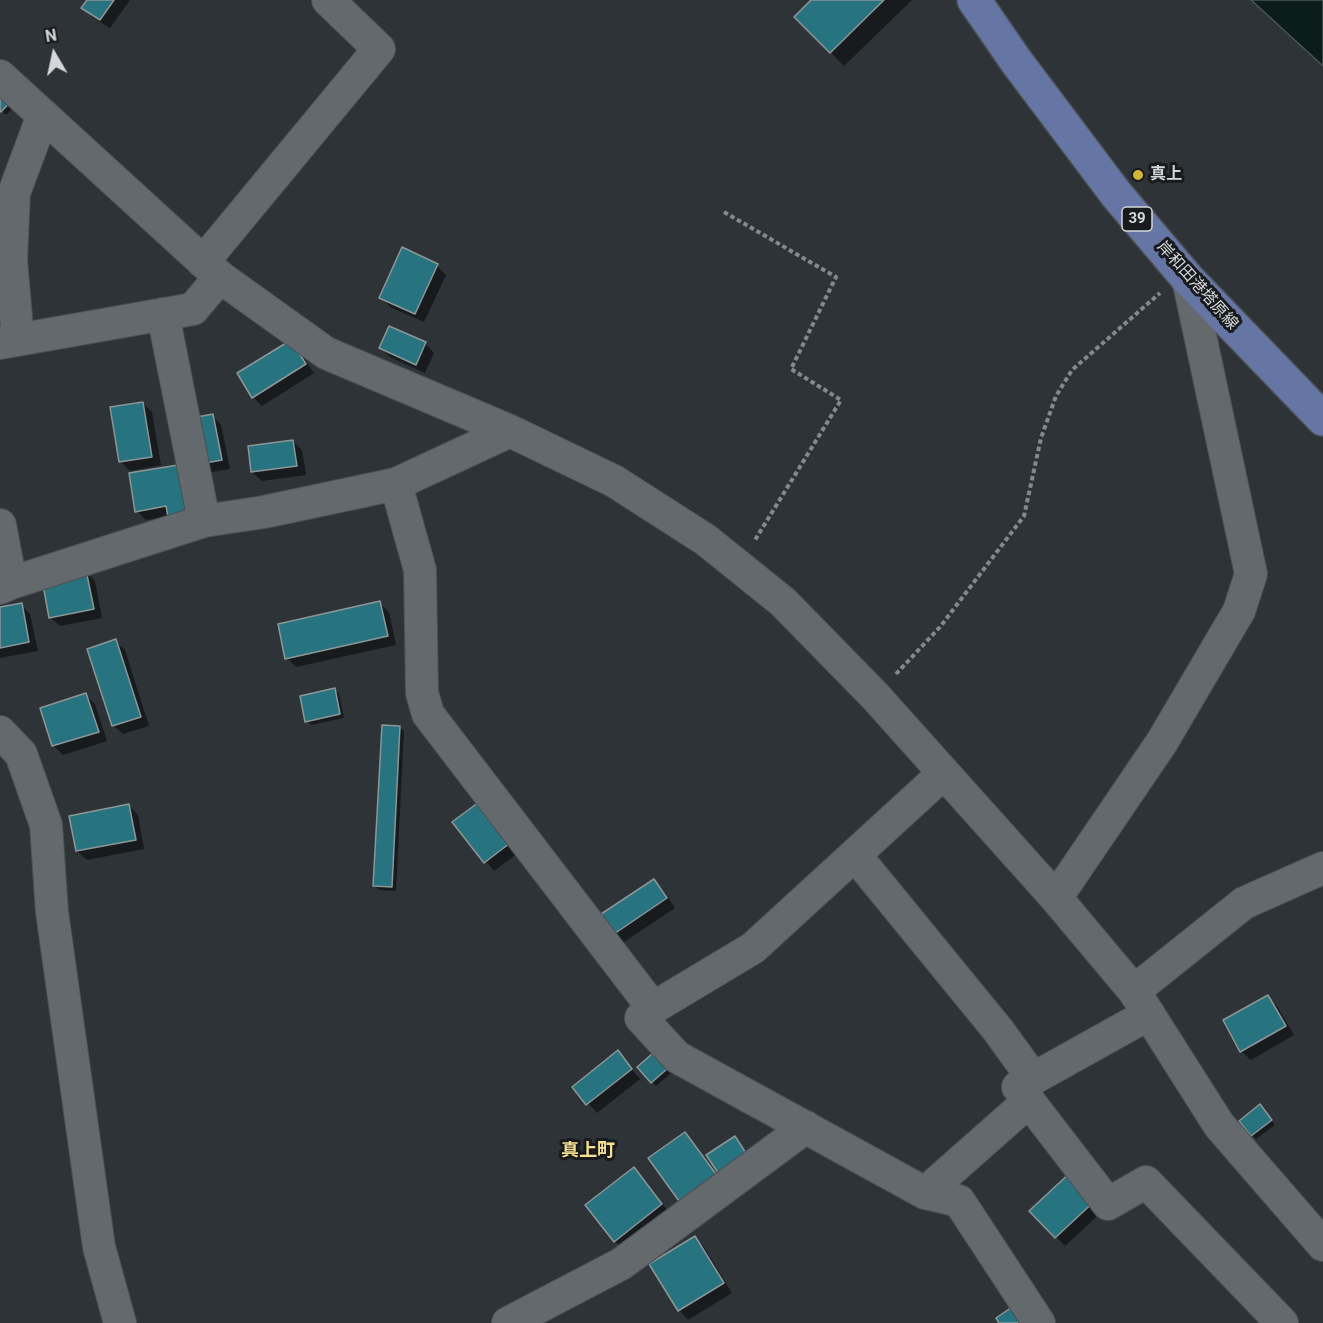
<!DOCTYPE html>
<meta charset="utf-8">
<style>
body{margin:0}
#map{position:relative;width:1323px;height:1323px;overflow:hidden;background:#2e3337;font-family:Roboto,sans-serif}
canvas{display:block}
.north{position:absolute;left:24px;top:24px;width:60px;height:60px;-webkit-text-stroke:4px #181a1c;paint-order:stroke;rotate:351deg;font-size:16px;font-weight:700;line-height:24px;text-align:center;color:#d4d7da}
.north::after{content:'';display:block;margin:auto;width:21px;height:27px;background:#d4d7da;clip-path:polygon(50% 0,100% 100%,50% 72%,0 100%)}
</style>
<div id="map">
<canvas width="1323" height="1323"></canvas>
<div class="north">N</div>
</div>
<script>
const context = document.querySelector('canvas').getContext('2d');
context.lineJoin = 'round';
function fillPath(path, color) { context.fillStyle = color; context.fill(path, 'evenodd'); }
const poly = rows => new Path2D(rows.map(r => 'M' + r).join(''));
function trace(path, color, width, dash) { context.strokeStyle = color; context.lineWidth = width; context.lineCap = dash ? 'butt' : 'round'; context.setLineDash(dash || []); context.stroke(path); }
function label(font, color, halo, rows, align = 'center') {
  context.font = font + ' Roboto,"Noto Sans JP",sans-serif'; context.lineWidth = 6; context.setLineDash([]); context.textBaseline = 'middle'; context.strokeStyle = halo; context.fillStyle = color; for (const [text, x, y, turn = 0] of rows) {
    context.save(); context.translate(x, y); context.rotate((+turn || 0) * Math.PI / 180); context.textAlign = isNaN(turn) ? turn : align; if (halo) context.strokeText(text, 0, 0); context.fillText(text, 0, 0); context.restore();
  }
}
const water = poly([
 [1251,0,1323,0,1323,66,1251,0]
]);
const shadow = poly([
 [88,0,130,0,110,28,92,17,83,8],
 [814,0,912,0,844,66,796,17],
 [0,87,18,102,6,115,0,110],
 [403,249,437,266,446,275,424,322,390,307,381,297],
 [425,343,434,353,425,373,390,357,381,348],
 [299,351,314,373,262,406,253,397],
 [143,403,152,412,161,465,130,471,121,462],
 [212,415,221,425,230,469,206,473],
 [293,441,302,450,306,475,262,481,252,472],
 [193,475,169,516,146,520,137,511],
 [86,572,95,581,102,618,60,626,50,617],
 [379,603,389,612,396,645,296,667,287,658],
 [21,605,30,614,38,651,0,658,0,609],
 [115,641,125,650,149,726,123,734,113,725],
 [335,690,339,694,344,718,311,725,307,721],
 [86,695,95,704,107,741,63,755,54,746,42,709],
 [399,727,404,731,396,891,379,890,375,886],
 [129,806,138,815,144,849,87,860,77,851],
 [454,822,522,850,494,871],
 [654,881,663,890,675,908,621,944,612,935],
 [1268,997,1277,1006,1294,1035,1251,1060,1241,1051],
 [617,1052,640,1079,597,1113,574,1087],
 [678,1067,656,1086,639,1068],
 [1264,1110,1275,1125,1256,1139,1252,1135],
 [685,1134,694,1143,724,1184,689,1209,680,1200],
 [1073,1172,1107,1207,1065,1246,1032,1211],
 [643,1178,670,1214,624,1250,615,1241],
 [695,1238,704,1247,732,1293,688,1320,679,1310,651,1264]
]);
const building = poly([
 [87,0,114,0,100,20,81,8,87,0],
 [811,0,884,0,830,53,794,17,811,0],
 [0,85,15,97,1,112,0,111,0,85],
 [402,247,438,264,415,314,379,298,402,247],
 [389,326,426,342,416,365,379,348,389,326],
 [291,340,306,364,252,398,237,373,291,340],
 [143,402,152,457,119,462,110,407,143,402],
 [213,414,222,460,195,465,186,419,213,414],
 [293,440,297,466,251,472,248,446,293,440],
 [184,464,194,518,169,522,166,506,135,512,129,473,184,464],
 [86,570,94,609,49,618,42,579,86,570],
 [380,601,388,636,285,659,278,624,380,601],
 [22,603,29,642,0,648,0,607,22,603],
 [116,639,141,717,112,726,87,649,116,639],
 [335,688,340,714,305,722,300,696,335,688],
 [86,693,99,732,52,746,40,708,86,693],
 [382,725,400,726,392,887,373,886,382,725],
 [483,799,514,840,484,863,452,822,483,799],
 [129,804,136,840,76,851,69,816,129,804],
 [654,879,667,898,611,936,598,916,654,879],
 [1268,995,1286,1026,1240,1052,1223,1020,1268,995],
 [660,1047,675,1062,651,1083,637,1067,660,1047],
 [618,1050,632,1069,586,1105,572,1087,618,1050],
 [1260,1104,1272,1120,1251,1136,1239,1121,1260,1104],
 [685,1132,716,1174,679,1201,648,1158,685,1132],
 [735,1136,751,1161,723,1180,706,1155,735,1136],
 [634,1167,662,1204,614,1242,585,1205,634,1167],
 [1073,1170,1099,1197,1055,1238,1029,1211,1073,1170],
 [695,1236,724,1283,678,1311,649,1264,695,1236],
 [1012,1307,1023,1323,999,1323,996,1318,1012,1307]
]);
const path = poly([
 [724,212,836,277,791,369,841,400,755,540],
 [896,674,940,627,1024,516,1041,438,1056,396,1072,370,1160,293]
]);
const minor = poly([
 [0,76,220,277,326,353,510,431,614,481,706,540,783,602,875,696,1056,898,1134,991,1219,1125,1323,1245],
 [203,262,379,49,328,0],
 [163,314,204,521],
 [18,340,11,260,14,193,43,115],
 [0,343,193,309,220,277],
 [396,484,420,570,422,693,428,714,653,1008],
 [0,525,11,583],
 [0,588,11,583,204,521,264,512,396,484,510,431],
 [0,732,21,754,46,825,52,912,99,1247,120,1323],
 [944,773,753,948,653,1008,641,1018,677,1057,925,1193,959,1201,1039,1323],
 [855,855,998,1030,1032,1077],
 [1056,898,1162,742,1239,611,1251,574,1188,279],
 [1134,991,1244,903,1323,868],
 [1149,1014,1018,1087,1108,1204,1146,1182,1282,1323],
 [925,1193,1029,1101],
 [508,1323,621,1264,806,1127]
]);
const major = poly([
 [974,0,1016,61,1116,194,1188,279,1323,419]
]);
const markers = [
 [1138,175,6,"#d4b635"]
];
const shields = [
 [1137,219,30]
];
const shieldNames = [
 ["39",1137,219]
];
const poiNames = [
 ["真上",1150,175]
];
const streetNames = [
 ["岸和田港塔原線",1197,286,48]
];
const neighbourhoodNames = [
 ["真上町",588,1151]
];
fillPath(water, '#0b1d1a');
trace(water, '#475554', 1.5);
fillPath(shadow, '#0007');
fillPath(building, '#287380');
trace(building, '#8d9697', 1.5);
trace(minor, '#4b5053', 34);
trace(major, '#4b5053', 36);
trace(path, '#85898c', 4, [4.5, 3]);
trace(minor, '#63696d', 32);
trace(major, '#6576a5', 33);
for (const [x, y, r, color] of markers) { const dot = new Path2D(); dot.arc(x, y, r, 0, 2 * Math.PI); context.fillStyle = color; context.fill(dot); trace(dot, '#181a1c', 2); }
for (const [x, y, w] of shields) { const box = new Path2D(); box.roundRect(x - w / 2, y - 12, w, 24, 4.5); context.fillStyle = '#181a1c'; context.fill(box); trace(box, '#d4d7da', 1.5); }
label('bold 15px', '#d4d7da', null, shieldNames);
label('bold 16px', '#d4d7da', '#181a1c', poiNames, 'left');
label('16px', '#d4d7da', '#181a1c', streetNames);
label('bold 18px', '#f4e092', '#181a1c', neighbourhoodNames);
</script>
